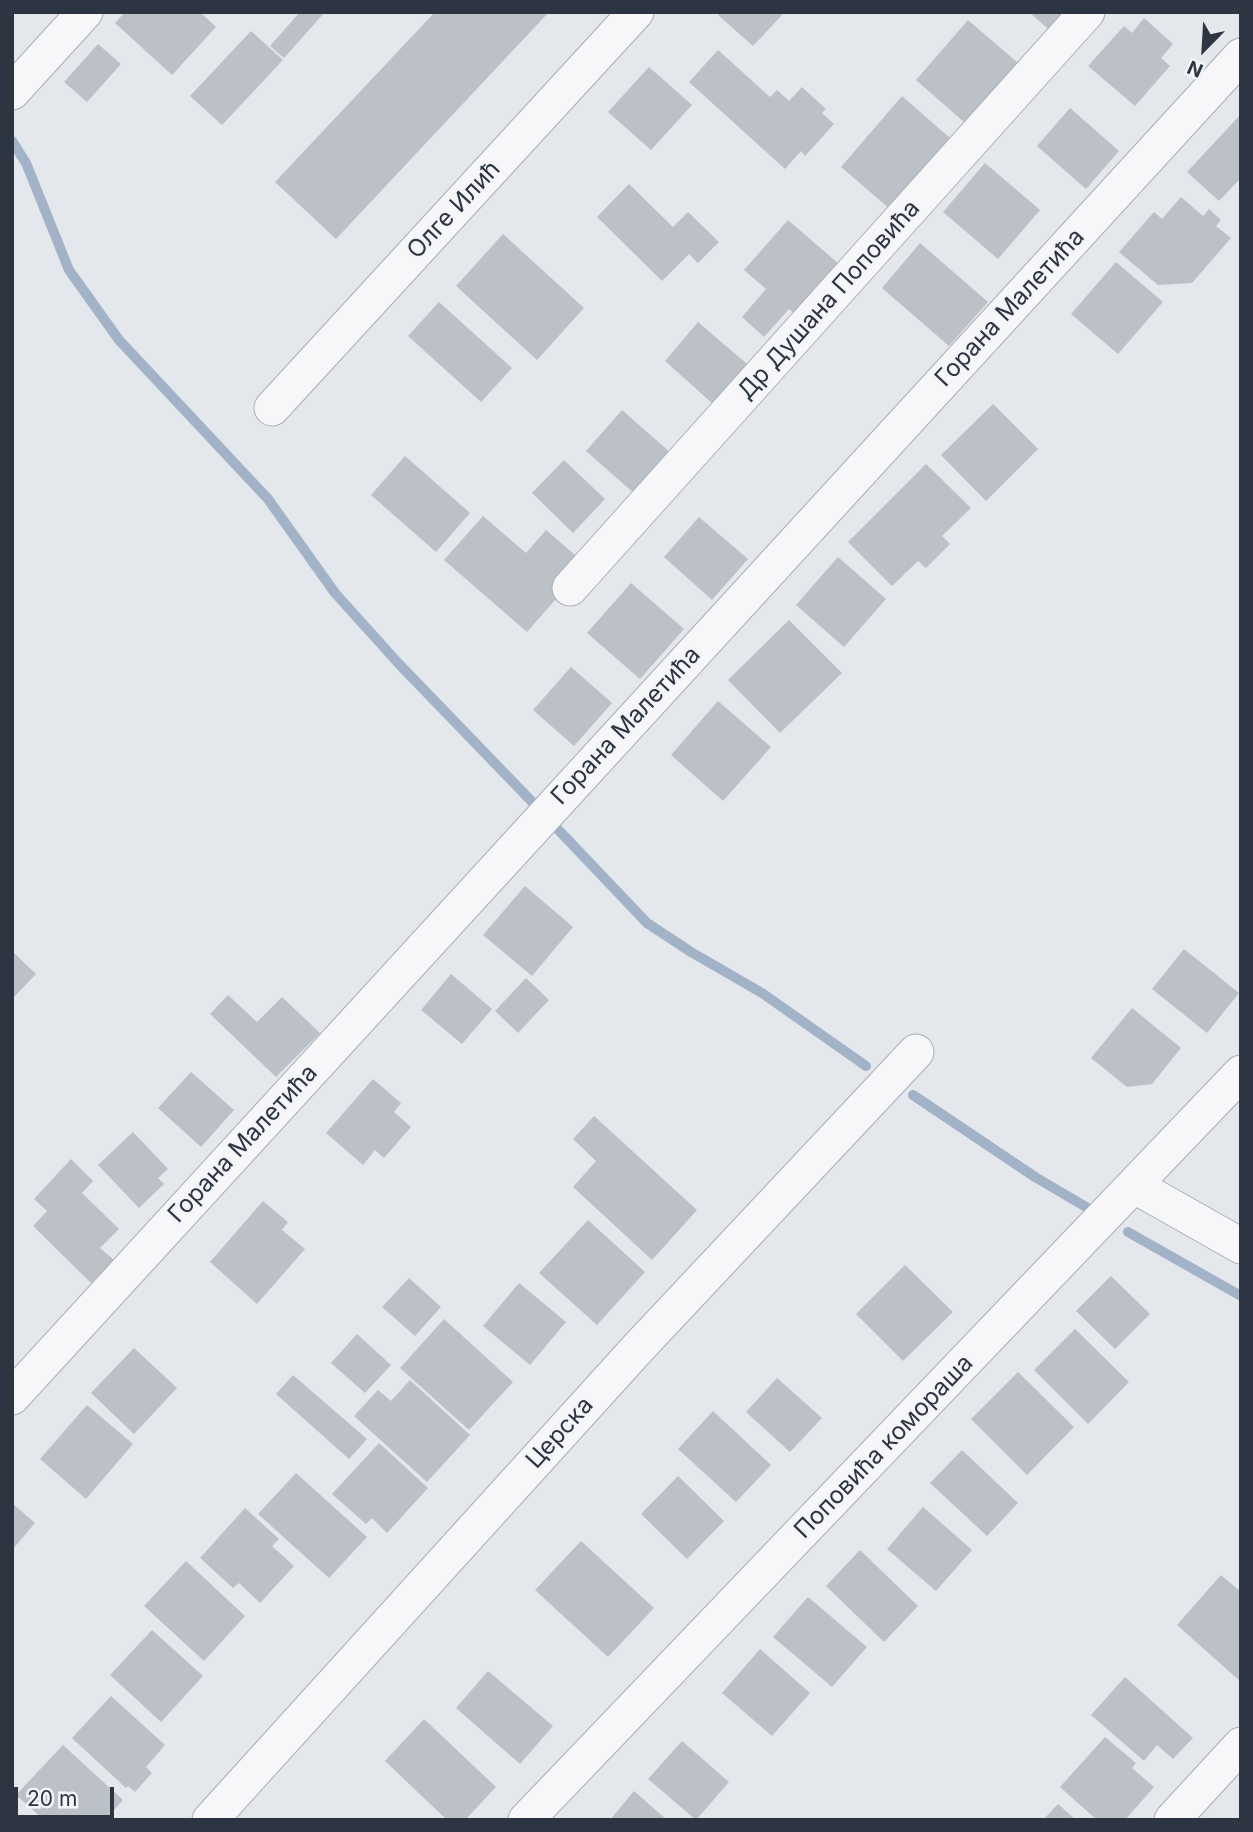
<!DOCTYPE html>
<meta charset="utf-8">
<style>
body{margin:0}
#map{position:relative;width:1253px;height:1832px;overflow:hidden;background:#e4e7eb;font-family:Inter,sans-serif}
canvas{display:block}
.frame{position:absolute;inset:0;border:14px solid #2d3442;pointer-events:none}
.north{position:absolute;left:1169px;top:14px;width:70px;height:70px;-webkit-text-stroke:5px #f4f5f8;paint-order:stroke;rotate:204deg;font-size:19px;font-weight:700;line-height:28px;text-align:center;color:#2d3442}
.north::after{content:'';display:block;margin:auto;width:24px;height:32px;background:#2d3442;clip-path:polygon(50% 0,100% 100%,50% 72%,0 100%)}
.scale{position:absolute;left:14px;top:1787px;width:100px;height:32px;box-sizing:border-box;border:4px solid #2d3442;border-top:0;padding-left:9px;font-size:21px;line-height:24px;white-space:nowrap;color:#2d3442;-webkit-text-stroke:5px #f4f5f8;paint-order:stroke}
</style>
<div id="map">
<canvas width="1253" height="1832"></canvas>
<div class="frame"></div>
<div class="north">N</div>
<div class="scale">20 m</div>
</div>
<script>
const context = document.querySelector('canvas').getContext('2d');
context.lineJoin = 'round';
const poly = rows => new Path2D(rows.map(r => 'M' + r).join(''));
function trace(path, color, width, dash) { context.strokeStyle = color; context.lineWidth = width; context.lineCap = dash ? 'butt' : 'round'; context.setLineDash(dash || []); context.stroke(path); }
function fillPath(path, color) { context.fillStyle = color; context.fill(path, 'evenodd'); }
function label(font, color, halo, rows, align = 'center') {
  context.font = font + ' Inter,sans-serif'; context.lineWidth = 5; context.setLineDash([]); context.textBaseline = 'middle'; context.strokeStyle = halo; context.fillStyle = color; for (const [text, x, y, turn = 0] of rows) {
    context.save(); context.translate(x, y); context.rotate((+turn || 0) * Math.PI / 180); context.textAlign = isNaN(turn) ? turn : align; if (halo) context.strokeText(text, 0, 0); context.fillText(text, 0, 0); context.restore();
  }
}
const stream = poly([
 [12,141,26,163,69,270,119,340,268,499,335,593,399,664,540,810],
 [550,821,647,923,691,952,762,993,866,1066],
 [913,1095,1035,1177,1098,1214],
 [1128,1232,1241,1296]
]);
const building = poly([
 [125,12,200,12,216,27,172,75,115,23],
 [300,12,325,12,284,58,270,46],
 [435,12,549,12,336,239,275,182],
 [721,12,781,12,783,14,753,46,718,15],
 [1029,12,1075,12,1055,35],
 [1144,18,1173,44,1161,58,1170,66,1135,106,1088,66,1124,26,1132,33],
 [968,20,1018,63,965,123,916,80],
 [251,31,283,60,222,125,190,96],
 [98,44,121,64,87,102,64,82],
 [718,50,770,97,777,90,789,101,802,87,826,109,822,113,834,124,805,156,801,151,785,169,689,82],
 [649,67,692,105,651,150,608,112],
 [902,96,951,139,890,209,841,167],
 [1070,108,1119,151,1086,189,1037,146],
 [1241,114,1241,178,1219,201,1187,172],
 [985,163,1040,210,998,259,943,212],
 [629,184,673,227,688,212,719,242,698,263,689,254,662,281,597,217],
 [1181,197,1203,216,1209,209,1221,220,1216,226,1231,238,1192,283,1158,285,1119,252,1154,212,1162,219],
 [788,220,840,265,796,315,789,309,764,337,742,317,766,289,744,270],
 [503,234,584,308,537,360,456,286],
 [920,243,988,302,949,346,882,288],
 [1116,262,1163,302,1118,354,1071,314],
 [439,302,512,368,481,402,408,336],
 [698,322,747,364,713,404,665,361],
 [993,404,1038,449,986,501,941,455],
 [622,410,672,454,636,495,586,451],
 [405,456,470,513,436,552,371,495],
 [564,460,605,499,573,533,532,493],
 [926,464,971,508,942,536,950,544,926,568,918,561,892,586,848,542],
 [483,516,526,553,546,530,582,561,563,591,527,632,444,560],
 [699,517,748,559,712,600,664,557],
 [838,557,886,599,844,647,796,605],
 [631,583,684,629,640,679,587,633],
 [789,620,842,673,780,733,728,680],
 [571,667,612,703,574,746,533,710],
 [718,701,771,747,723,801,671,755],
 [525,886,573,927,532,976,483,935],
 [1184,949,1239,993,1207,1033,1152,989],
 [12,951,36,974,12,999],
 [451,974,492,1009,462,1044,421,1010],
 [526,978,549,1000,518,1033,495,1011],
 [228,995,257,1022,282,997,320,1033,276,1077,210,1014],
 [1132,1008,1181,1048,1152,1084,1127,1087,1091,1058],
 [191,1072,234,1110,201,1147,158,1108],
 [373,1079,401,1103,394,1112,411,1127,384,1158,375,1150,363,1165,326,1133],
 [594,1116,697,1210,652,1260,573,1187,596,1161,573,1139],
 [133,1132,168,1169,158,1178,164,1184,139,1208,98,1165],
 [71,1159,93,1181,82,1193,119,1229,100,1248,114,1260,91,1283,33,1226,47,1211,34,1199],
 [263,1201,288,1222,282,1230,305,1249,257,1304,210,1262],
 [588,1220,645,1272,597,1325,539,1273],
 [905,1265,953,1312,903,1361,856,1314],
 [1111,1276,1150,1314,1115,1349,1076,1311],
 [409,1278,441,1307,415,1336,382,1307],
 [519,1283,566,1322,530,1365,483,1326],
 [444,1319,513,1382,469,1430,400,1368],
 [1075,1329,1129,1382,1088,1424,1034,1370],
 [357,1334,391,1365,365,1393,331,1363],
 [134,1348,177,1388,134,1434,91,1393],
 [1018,1372,1074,1427,1027,1475,971,1419],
 [293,1375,367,1439,349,1459,276,1394],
 [777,1378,822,1418,790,1452,746,1412],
 [410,1380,470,1435,427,1482,354,1416,378,1390,391,1401],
 [87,1405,133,1444,86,1499,40,1459],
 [713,1411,771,1465,736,1502,678,1449],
 [379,1443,428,1488,387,1533,372,1518,366,1524,332,1494],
 [962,1450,1018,1503,987,1536,930,1483],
 [296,1473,367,1537,329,1578,258,1514],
 [678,1476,724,1521,687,1559,641,1514],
 [12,1503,35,1523,12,1550],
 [923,1507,972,1550,936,1591,887,1549],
 [245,1508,279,1539,272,1546,294,1566,260,1603,239,1583,233,1588,200,1558],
 [581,1541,654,1608,608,1657,535,1590],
 [860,1550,918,1606,884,1642,826,1586],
 [186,1561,245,1616,204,1661,144,1606],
 [1221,1575,1241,1592,1241,1682,1177,1625],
 [808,1597,867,1647,832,1687,773,1637],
 [152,1630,203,1676,161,1722,110,1675],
 [760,1649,810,1693,772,1736,722,1693],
 [488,1671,553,1726,520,1764,456,1708],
 [1125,1677,1193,1738,1173,1759,1157,1745,1144,1761,1091,1715],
 [111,1696,165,1745,146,1767,152,1773,135,1792,128,1786,126,1788,72,1738],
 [424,1719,496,1787,465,1820,447,1820,385,1761],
 [1105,1737,1136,1763,1132,1768,1154,1787,1125,1820,1097,1820,1060,1787],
 [682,1741,729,1782,696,1820,648,1779],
 [63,1745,123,1800,105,1820,44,1820,16,1795],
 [634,1791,667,1820,610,1820],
 [1058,1804,1076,1820,1043,1820]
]);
const minor = poly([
 [12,92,85,12],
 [272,408,636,12],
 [570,588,1087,12],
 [1135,1186,1241,1246],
 [12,1397,1241,56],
 [210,1820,639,1347,916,1052],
 [526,1820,1241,1073],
 [1172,1820,1241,1745]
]);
const streetNames = [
 ["Олге Илић",454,210,-47],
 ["Др Душана Поповића",829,300,-48],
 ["Горана Малетића",1010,308,-47],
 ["Горана Малетића",626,726,-47],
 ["Горана Малетића",243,1144,-47],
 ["Церска",560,1433,-48],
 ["Поповића комораша",884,1447,-46]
];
trace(stream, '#a2b3c8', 10);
fillPath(building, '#bcc0c7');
trace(minor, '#a9aeb5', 37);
trace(minor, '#f7f7f9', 35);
label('24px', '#2d3442', '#f4f5f8', streetNames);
</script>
